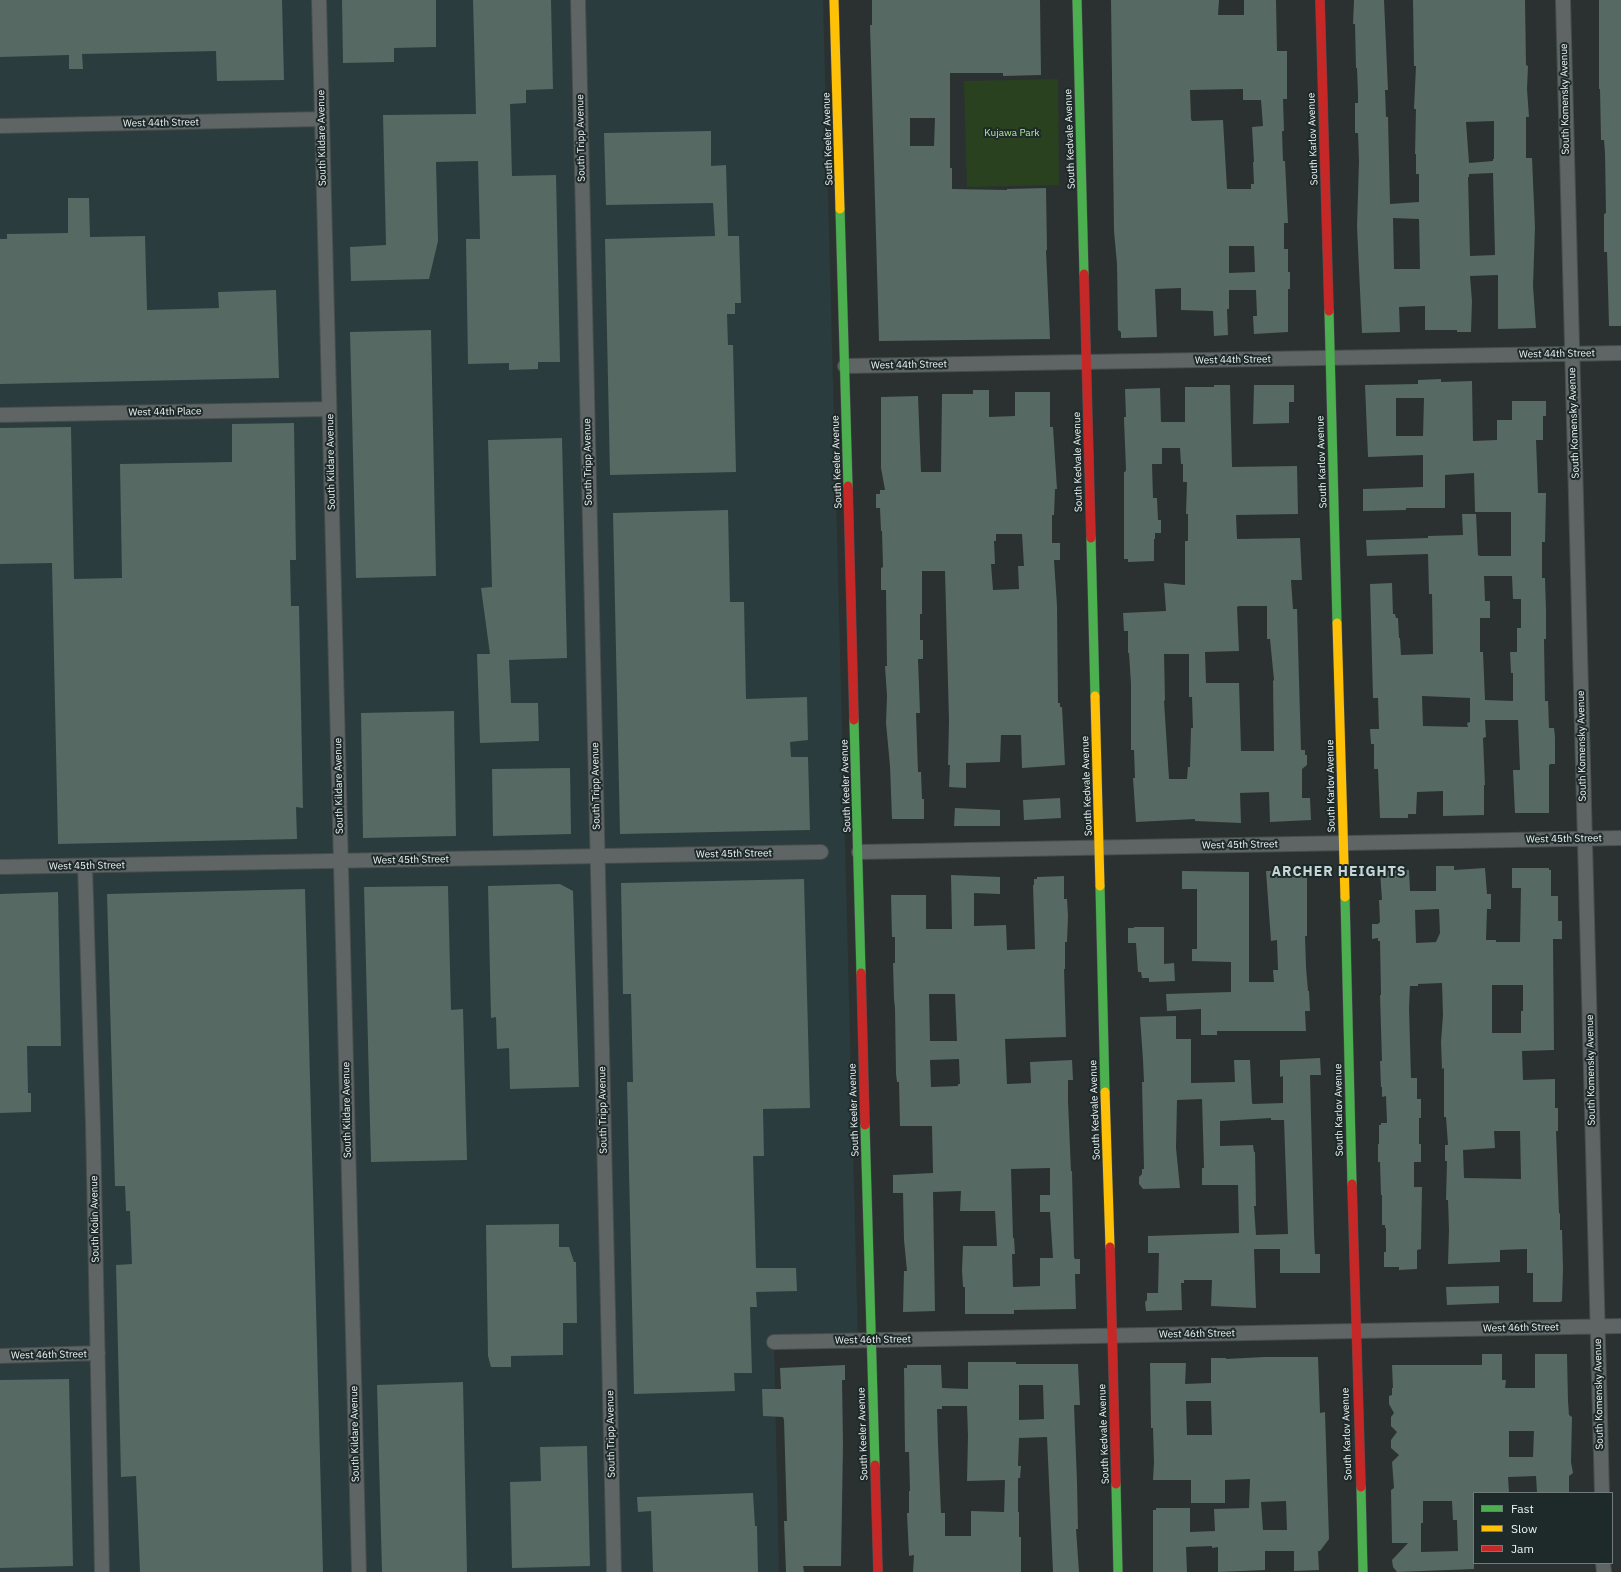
<!DOCTYPE html>
<style>
body{margin:0}
#map{position:relative;width:1621px;height:1572px;overflow:hidden;background:#2b3131;font-family:"IBM Plex Sans",sans-serif}
canvas{display:block}
.legend{position:absolute;left:1473px;top:1492px;width:140px;height:72px;box-sizing:border-box;background:#1e292a;border:1px solid #717b7b;margin:0;padding:5px 7px;list-style:none;font-size:12px;color:#eef5f5}
.legend li{display:flex;align-items:center;gap:8px;height:20px}
.legend b{width:20px;border:1px solid #717b7b}
</style>
<div id="map">
<canvas width="1621" height="1572"></canvas>
<ul class="legend">
<li><b style="height:5px;background:#4caf50"></b>Fast</li>
<li><b style="height:5px;background:#ffc107"></b>Slow</li>
<li><b style="height:5px;background:#c62828"></b>Jam</li>
</ul>
</div>
<script>
const context = document.querySelector('canvas').getContext('2d');
context.lineJoin = 'round';
function fillPath(path, color) { context.fillStyle = color; context.fill(path, 'evenodd'); }
const poly = rows => new Path2D(rows.map(r => 'M' + r).join(''));
function trace(path, color, width, dash) { context.strokeStyle = color; context.lineWidth = width; context.lineCap = dash ? 'butt' : 'round'; context.setLineDash(dash || []); context.stroke(path); }
function label(font, color, halo, rows, align = 'center') {
  context.font = font + ' "IBM Plex Sans",sans-serif'; context.lineWidth = 4; context.setLineDash([]); context.textBaseline = 'middle'; context.strokeStyle = halo; context.fillStyle = color; for (const [text, x, y, turn = 0] of rows) {
    context.save(); context.translate(x, y); context.rotate((+turn || 0) * Math.PI / 180); context.textAlign = isNaN(turn) ? turn : align; if (halo) context.strokeText(text, 0, 0); context.fillText(text, 0, 0); context.restore();
  }
}
const built = poly([
 [0,0,823,0,858,1341,774,1342,779,1572,0,1572]
]);
const green = poly([
 [1058,79,1059,185,967,187,964,81]
]);
const building = poly([
 [0,0,282,0,284,80,217,81,216,51,82,54,83,69,69,69,69,55,0,57],
 [342,0,436,0,436,47,394,48,394,62,343,63],
 [473,0,551,0,553,89,526,90,526,103,510,104,512,176,556,175,560,362,538,362,538,369,509,370,509,363,468,364,466,239,480,239,478,161,436,162,438,241,429,279,351,281,350,247,386,245,383,115,476,114],
 [872,0,1040,0,1041,75,1003,76,1003,73,950,73,950,168,952,168,952,189,1007,190,1007,189,1046,188,1047,250,1046,250,1050,339,879,341,870,25,872,25],
 [910,118,935,118,934,146,910,146],
 [1111,0,1219,0,1218,15,1244,15,1244,0,1276,0,1277,51,1287,51,1287,99,1283,99,1284,131,1282,131,1283,161,1285,161,1288,223,1284,223,1284,249,1288,249,1288,272,1290,272,1290,289,1288,289,1288,332,1254,334,1253,316,1257,316,1256,290,1229,290,1229,309,1227,309,1228,335,1214,336,1213,311,1181,310,1181,288,1155,289,1157,337,1121,338,1121,332,1118,330,1117,264,1114,231],
 [1243,89,1243,100,1261,100,1263,126,1252,127,1254,162,1253,162,1254,184,1251,184,1251,189,1227,189,1223,120,1192,121,1191,119,1190,90],
 [1229,246,1254,246,1255,272,1229,273],
 [1354,0,1384,0,1388,90,1385,90,1386,117,1388,117,1390,204,1419,202,1419,174,1416,174,1416,154,1415,154,1416,109,1414,109,1416,66,1414,66,1413,0,1525,0,1526,65,1528,66,1527,89,1529,117,1526,117,1526,158,1532,158,1535,227,1533,286,1536,328,1498,329,1498,275,1470,276,1472,301,1471,332,1457,332,1457,330,1425,330,1425,306,1399,307,1400,332,1362,333,1357,227,1359,161,1358,133,1355,133,1355,103,1358,103,1358,95,1357,68,1356,68,1355,24,1353,24],
 [1494,121,1494,159,1493,159,1493,161,1469,163,1466,122],
 [1493,173,1495,255,1470,256,1468,177,1469,177,1469,174],
 [1393,218,1419,219,1420,269,1394,269],
 [1599,0,1621,0,1621,326,1609,326,1607,252,1604,252,1604,214,1606,213,1605,153,1604,140,1601,140,1600,89,1599,89],
 [711,131,711,166,726,165,728,236,739,236,741,303,735,303,735,314,727,314,728,345,733,345,736,472,610,475,605,239,715,236,713,203,606,205,604,133],
 [68,198,89,198,90,237,145,236,147,310,219,308,218,292,276,290,279,378,0,384,0,239,7,239,7,234,68,233],
 [431,330,436,576,356,578,350,332],
 [1441,379,1441,382,1472,381,1473,441,1497,440,1497,420,1512,420,1512,401,1546,401,1546,416,1543,416,1543,440,1536,440,1538,493,1546,493,1545,542,1542,542,1542,578,1545,578,1546,611,1546,639,1544,639,1545,701,1548,701,1549,728,1554,728,1555,737,1555,764,1550,764,1549,766,1549,813,1515,813,1513,770,1520,770,1518,720,1485,720,1486,737,1483,738,1485,785,1484,785,1484,815,1443,816,1443,791,1417,792,1416,814,1408,814,1408,818,1380,818,1378,769,1374,769,1374,744,1371,744,1370,729,1379,729,1378,698,1373,698,1370,584,1392,583,1393,614,1395,614,1396,618,1398,618,1399,638,1400,638,1401,655,1433,654,1432,594,1429,594,1428,554,1367,556,1366,540,1428,538,1428,536,1463,535,1462,514,1476,514,1478,555,1480,556,1511,556,1511,512,1475,512,1474,473,1445,475,1445,508,1406,508,1406,510,1363,511,1363,489,1423,487,1423,455,1368,457,1365,385,1418,384,1418,380],
 [1396,398,1424,398,1423,436,1396,436],
 [1484,576,1512,576,1513,599,1521,599,1521,628,1517,628,1517,652,1510,652,1511,673,1513,673,1513,701,1485,700,1483,652,1480,652,1480,618,1490,618,1490,601,1485,601],
 [1422,696,1470,698,1470,722,1467,723,1468,727,1423,726],
 [1214,385,1230,385,1232,467,1297,466,1298,514,1236,515,1237,539,1300,538,1302,580,1291,580,1293,609,1297,609,1301,750,1305,750,1305,755,1307,755,1307,765,1302,769,1302,798,1310,798,1311,820,1270,822,1269,792,1240,793,1241,823,1195,821,1195,819,1136,822,1133,778,1135,778,1134,750,1131,750,1131,684,1129,653,1128,653,1128,631,1124,631,1123,613,1166,611,1164,583,1185,585,1185,541,1188,541,1188,514,1186,514,1187,482,1183,482,1183,464,1181,464,1180,448,1162,448,1162,464,1152,464,1153,498,1157,498,1158,520,1161,520,1161,533,1155,533,1155,539,1154,539,1154,561,1128,562,1128,559,1124,559,1124,472,1125,472,1126,470,1124,419,1124,417,1126,417,1125,389,1160,388,1161,422,1185,422,1185,387,1214,387],
 [1239,606,1267,606,1267,639,1270,639,1274,680,1273,681,1274,751,1241,751,1239,683,1206,683,1205,652,1239,651,1237,607],
 [1164,654,1189,654,1189,697,1192,697,1193,728,1191,728,1190,767,1188,767,1187,779,1169,779,1164,701,1165,700],
 [1254,385,1294,385,1294,402,1289,402,1289,423,1253,424],
 [973,390,989,390,989,417,1015,416,1015,392,1050,392,1050,427,1053,427,1057,489,1055,489,1054,515,1052,515,1052,543,1060,543,1060,560,1054,560,1057,606,1058,703,1060,703,1060,707,1062,707,1065,765,1022,768,1021,735,1001,735,1000,762,966,763,966,788,949,787,950,765,948,765,949,721,945,571,922,571,922,614,920,614,920,640,923,640,923,659,918,659,920,713,916,713,918,772,921,772,922,799,924,799,924,819,892,819,890,766,886,723,887,696,885,666,887,666,886,590,881,590,881,568,883,567,882,531,881,531,880,508,876,508,876,494,880,494,880,490,885,490,881,468,881,397,918,396,921,472,941,472,942,394,973,394],
 [996,534,1022,534,1024,566,1018,566,1019,589,993,590,991,564,995,564,994,541,996,541],
 [294,423,296,560,290,560,291,606,299,606,303,808,296,807,297,839,58,844,52,563,0,564,0,428,71,427,74,579,122,578,120,464,232,462,232,424],
 [562,438,567,658,509,660,511,703,538,703,539,741,480,743,477,654,490,654,481,588,492,587,488,440],
 [728,510,730,602,744,602,746,699,807,697,808,740,790,742,791,757,808,757,810,830,620,834,613,513],
 [454,711,456,836,363,838,361,713],
 [570,768,571,834,493,836,492,769],
 [1060,798,1061,818,1024,820,1023,800],
 [955,808,1000,810,1000,826,954,826],
 [1436,866,1454,866,1454,870,1485,868,1487,894,1491,894,1491,909,1487,909,1486,940,1496,940,1496,942,1520,942,1521,888,1512,888,1512,868,1549,868,1549,870,1551,870,1551,896,1558,896,1558,921,1562,921,1562,939,1553,939,1554,1050,1522,1051,1523,1080,1555,1079,1555,1108,1558,1108,1558,1131,1556,1131,1559,1213,1560,1214,1560,1230,1562,1230,1563,1269,1562,1301,1560,1302,1533,1302,1533,1273,1527,1273,1527,1249,1500,1250,1500,1262,1448,1264,1449,1230,1448,1200,1446,1200,1447,1161,1445,1161,1445,1145,1448,1145,1446,1117,1444,1117,1444,1068,1442,1069,1441,1042,1443,1015,1442,983,1418,984,1418,986,1410,986,1409,1008,1411,1078,1417,1078,1417,1099,1421,1099,1421,1118,1419,1118,1419,1144,1421,1144,1421,1162,1414,1162,1414,1187,1422,1187,1421,1249,1417,1250,1417,1269,1399,1270,1399,1267,1384,1267,1384,1252,1386,1252,1386,1228,1385,1228,1385,1225,1382,1225,1382,1195,1381,1195,1380,1162,1378,1162,1378,1144,1379,1144,1379,1125,1381,1125,1381,1123,1387,1123,1386,1096,1382,1097,1382,1087,1381,1087,1380,1061,1382,1061,1380,995,1381,995,1380,941,1378,941,1378,938,1372,939,1372,924,1378,924,1380,922,1379,900,1382,900,1380,871,1409,870,1410,891,1436,891],
 [1439,909,1440,933,1436,942,1416,943,1415,910],
 [1492,985,1523,985,1523,1011,1521,1011,1521,1033,1492,1033],
 [1494,1131,1520,1131,1521,1179,1464,1178,1463,1150,1495,1148],
 [1182,871,1249,872,1249,982,1274,982,1273,970,1278,970,1277,940,1271,941,1266,871,1307,871,1307,936,1305,936,1306,967,1308,991,1309,991,1310,1011,1305,1011,1306,1031,1217,1031,1217,1035,1201,1035,1201,1009,1167,1011,1166,994,1231,992,1231,962,1192,961,1192,949,1197,949,1197,889,1182,889],
 [951,875,1000,877,1000,894,974,893,974,926,1006,925,1007,950,1035,949,1033,885,1034,885,1034,879,1037,879,1037,877,1064,876,1064,899,1067,899,1068,916,1067,942,1065,942,1065,969,1064,969,1066,1037,1005,1039,1007,1084,1031,1083,1030,1062,1072,1060,1073,1080,1068,1080,1068,1101,1071,1171,1072,1171,1074,1257,1075,1259,1080,1259,1080,1274,1075,1274,1076,1309,1014,1310,1014,1314,965,1314,965,1287,963,1287,962,1270,963,1246,997,1246,995,1211,960,1211,961,1191,933,1192,935,1311,903,1312,904,1271,907,1271,904,1240,903,1193,893,1193,893,1175,933,1173,932,1126,900,1126,899,1082,897,1082,896,1074,895,1008,894,999,893,963,895,963,895,937,892,937,891,895,926,895,926,929,952,929],
 [929,994,955,994,957,1041,930,1041],
 [959,1059,960,1084,958,1084,958,1086,931,1087,930,1060],
 [1050,1168,1050,1195,1040,1195,1040,1212,1050,1212,1053,1258,1040,1258,1040,1286,1013,1287,1012,1254,1015,1254,1014,1238,1013,1238,1011,1169],
 [804,879,810,1108,763,1109,764,1156,753,1156,756,1268,796,1268,797,1291,756,1292,757,1307,750,1307,752,1373,734,1373,735,1391,634,1394,627,1082,633,1082,631,994,623,994,621,883],
 [560,884,573,891,579,1087,510,1089,509,1048,497,1049,496,1017,491,1018,488,886],
 [448,886,451,1010,463,1009,467,1160,371,1162,364,887],
 [305,889,323,1572,140,1572,136,1476,121,1477,116,1265,132,1264,130,1211,126,1211,125,1186,115,1186,107,894],
 [58,892,61,1046,27,1046,28,1093,31,1093,31,1112,0,1113,0,894],
 [1134,927,1164,927,1164,964,1174,963,1175,981,1149,982,1149,978,1142,978,1141,972,1138,972,1136,943,1128,943,1128,928,1134,928],
 [1176,1016,1176,1039,1191,1039,1191,1083,1235,1082,1234,1060,1250,1060,1252,1103,1253,1104,1283,1103,1283,1076,1280,1077,1280,1060,1320,1058,1321,1075,1310,1075,1314,1233,1315,1254,1320,1254,1320,1273,1280,1273,1280,1249,1254,1249,1256,1308,1211,1306,1212,1280,1184,1280,1184,1283,1181,1283,1182,1310,1146,1311,1145,1302,1147,1300,1147,1293,1158,1293,1159,1253,1148,1253,1148,1236,1239,1233,1238,1185,1202,1185,1202,1168,1204,1168,1202,1099,1177,1100,1176,1148,1180,1188,1143,1189,1139,1184,1139,1177,1142,1174,1142,1169,1144,1169,1142,1082,1144,1082,1143,1060,1140,1017],
 [1271,1118,1271,1120,1284,1120,1288,1234,1256,1235,1254,1206,1256,1206,1255,1152,1254,1152,1253,1145,1220,1146,1220,1121],
 [559,1224,559,1247,569,1247,574,1262,576,1262,577,1323,563,1323,563,1355,511,1356,511,1367,491,1367,488,1356,486,1225],
 [1499,1286,1499,1303,1447,1305,1446,1287],
 [1482,1354,1502,1354,1502,1380,1506,1380,1505,1388,1535,1388,1535,1354,1567,1354,1568,1401,1569,1415,1572,1417,1571,1462,1573,1473,1569,1476,1569,1493,1537,1493,1536,1476,1508,1477,1509,1493,1474,1493,1474,1569,1397,1572,1393,1567,1392,1560,1408,1543,1392,1543,1391,1490,1394,1488,1392,1462,1399,1455,1391,1448,1391,1440,1397,1432,1391,1426,1391,1417,1394,1413,1389,1404,1389,1396,1392,1395,1392,1388,1393,1388,1392,1365,1482,1365],
 [1509,1431,1534,1431,1533,1457,1509,1457],
 [1423,1501,1452,1501,1453,1520,1457,1520,1457,1522,1458,1551,1421,1552,1421,1523,1423,1523],
 [1264,1357,1318,1357,1320,1413,1325,1412,1329,1539,1320,1551,1318,1551,1319,1570,1294,1571,1294,1551,1265,1551,1265,1570,1218,1572,1218,1547,1212,1548,1212,1546,1186,1547,1187,1572,1153,1572,1153,1510,1156,1510,1156,1508,1190,1508,1190,1532,1215,1531,1214,1509,1249,1508,1250,1479,1225,1480,1225,1503,1191,1503,1191,1480,1153,1480,1154,1462,1153,1428,1151,1428,1150,1363,1186,1363,1185,1384,1211,1383,1211,1358,1226,1358,1226,1359],
 [1186,1401,1211,1401,1212,1435,1187,1435],
 [1286,1501,1287,1530,1263,1530,1261,1502],
 [968,1362,1016,1362,1016,1364,1078,1364,1080,1405,1074,1405,1077,1482,1078,1529,1076,1529,1079,1572,1053,1572,1047,1437,1019,1438,1018,1466,1021,1466,1020,1478,1018,1478,1018,1512,1019,1512,1019,1537,1021,1537,1021,1572,913,1572,914,1555,909,1556,907,1513,909,1513,909,1491,910,1491,909,1452,905,1452,904,1368,907,1368,907,1365,941,1365,942,1388,968,1389],
 [1019,1385,1043,1385,1044,1419,1019,1420],
 [942,1406,967,1406,968,1436,967,1481,1005,1480,1004,1512,971,1511,971,1536,945,1536,945,1513,941,1513,938,1444,937,1409,942,1409],
 [845,1365,845,1380,842,1380,843,1443,841,1566,803,1566,804,1572,786,1572,784,1521,787,1521,784,1420,783,1417,763,1416,762,1389,781,1389,780,1368],
 [69,1379,73,1566,0,1568,0,1380],
 [463,1382,467,1572,382,1572,377,1385],
 [587,1446,590,1566,512,1568,510,1482,541,1481,540,1447],
 [753,1493,755,1526,757,1526,758,1572,653,1572,651,1511,638,1512,637,1497]
]);
const street = poly([
 [319,0,359,1572],
 [578,0,614,1572],
 [1563,0,1602,1493],
 [0,126,322,119],
 [845,366,1621,353],
 [0,415,329,409],
 [859,852,1621,838],
 [85,866,93,1126,102,1572],
 [0,867,821,852],
 [774,1342,1621,1326],
 [0,1356,98,1353],
 [1603,1563,1604,1572]
]);
const fast = poly([
 [1077,0,1084,274],
 [840,209,848,486],
 [1329,311,1337,623],
 [1091,538,1095,696],
 [854,720,861,973],
 [1100,886,1105,1092],
 [1345,897,1352,1184],
 [865,1125,875,1465],
 [1116,1484,1118,1572],
 [1361,1487,1363,1572]
]);
const slow = poly([
 [834,0,840,209],
 [1337,623,1345,897],
 [1095,696,1100,886],
 [1105,1092,1110,1247]
]);
const jam = poly([
 [1320,0,1329,311],
 [1084,274,1091,538],
 [848,486,854,720],
 [861,973,865,1125],
 [1352,1184,1361,1487],
 [1110,1247,1116,1484],
 [875,1465,878,1572]
]);
const streetNames = [
 ["South Komensky Avenue",1565,99,-91],
 ["West 44th Street",161,123,-1],
 ["South Kildare Avenue",322,138,-91],
 ["South Tripp Avenue",581,138,-91],
 ["South Keeler Avenue",828,139,-92],
 ["South Kedvale Avenue",1070,139,-92],
 ["South Karlov Avenue",1313,139,-92],
 ["West 44th Street",1557,354,-1],
 ["West 44th Street",1233,360,-1],
 ["West 44th Street",909,365,-1],
 ["West 44th Place",165,412,-1],
 ["South Komensky Avenue",1574,423,-92],
 ["South Kildare Avenue",331,462,-91],
 ["South Tripp Avenue",588,462,-91],
 ["South Keeler Avenue",837,462,-92],
 ["South Kedvale Avenue",1078,462,-91],
 ["South Karlov Avenue",1322,462,-92],
 ["South Komensky Avenue",1582,746,-91],
 ["South Kildare Avenue",339,786,-91],
 ["South Tripp Avenue",596,786,-91],
 ["South Keeler Avenue",846,786,-92],
 ["South Kedvale Avenue",1087,786,-92],
 ["South Karlov Avenue",1331,786,-91],
 ["West 45th Street",1564,839,-1],
 ["West 45th Street",1240,845,-1],
 ["West 45th Street",734,854,-1],
 ["West 45th Street",411,860,-1],
 ["West 45th Street",87,866,-1],
 ["South Komensky Avenue",1591,1070,-91],
 ["South Kildare Avenue",347,1110,-91],
 ["South Tripp Avenue",603,1110,-91],
 ["South Keeler Avenue",854,1110,-92],
 ["South Kedvale Avenue",1095,1110,-92],
 ["South Karlov Avenue",1339,1110,-91],
 ["South Kolin Avenue",95,1219,-91],
 ["West 46th Street",1521,1328,-1],
 ["West 46th Street",1197,1334,-1],
 ["West 46th Street",873,1340,-1],
 ["West 46th Street",49,1355,-1],
 ["South Komensky Avenue",1599,1394,-91],
 ["South Kildare Avenue",355,1434,-91],
 ["South Tripp Avenue",611,1434,-91],
 ["South Keeler Avenue",863,1434,-92],
 ["South Kedvale Avenue",1104,1434,-92],
 ["South Karlov Avenue",1347,1434,-92]
];
const parkNames = [
 ["Kujawa Park",1012,133]
];
const districtNames = [
 ["ARCHER HEIGHTS",1339,872]
];
fillPath(built, '#2a3c3d');
fillPath(green, '#29411f');
fillPath(building, '#566963');
trace(street, '#484d4d', 16);
trace(fast, '#484d4d', 10);
trace(slow, '#484d4d', 10);
trace(jam, '#484d4d', 10);
trace(street, '#5f6464', 14);
trace(fast, '#4caf50', 9);
trace(slow, '#ffc107', 9);
trace(jam, '#c62828', 9);
label('10px', '#eef5f5', '#1e292a', streetNames);
label('10px', '#b3ed99', '#1e292a', parkNames);
context.letterSpacing = '1px';
label('bold 14px', '#c6d5d6', '#1e292a', districtNames);
context.letterSpacing = '0px';
</script>
